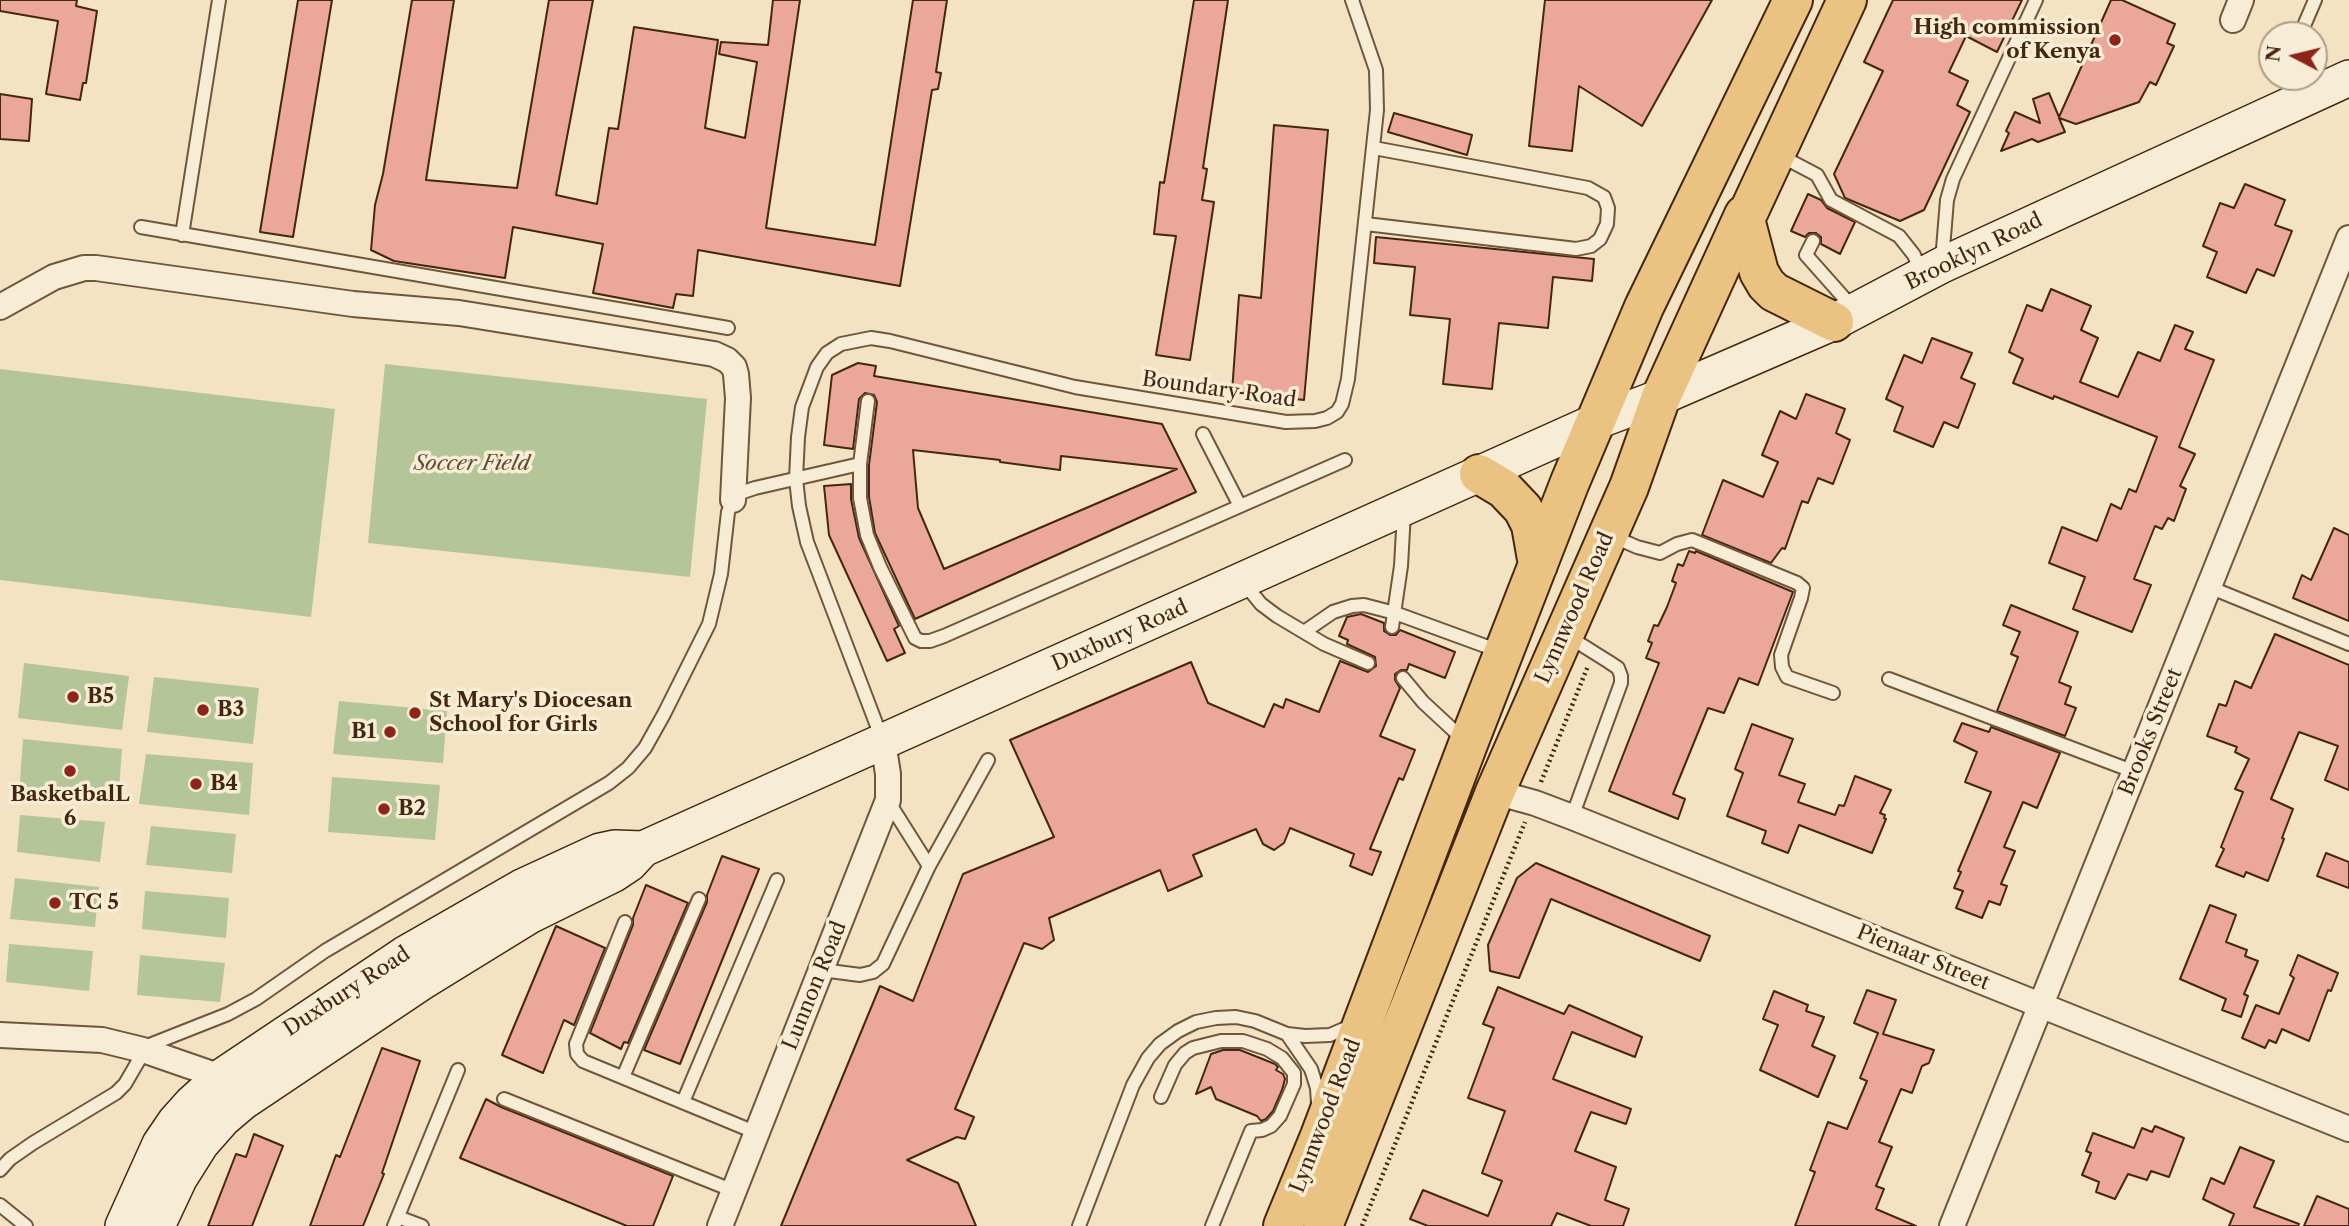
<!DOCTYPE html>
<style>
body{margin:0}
#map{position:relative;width:2349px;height:1226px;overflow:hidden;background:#f3e3c2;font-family:"Libre Caslon Text",serif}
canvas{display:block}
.north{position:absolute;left:2258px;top:21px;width:70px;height:70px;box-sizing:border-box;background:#f7edd7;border:2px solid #af9e87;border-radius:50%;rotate:277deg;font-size:19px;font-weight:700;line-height:28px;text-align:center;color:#44270f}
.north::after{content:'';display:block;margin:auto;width:24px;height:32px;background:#8f2418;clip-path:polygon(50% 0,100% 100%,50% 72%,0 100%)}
</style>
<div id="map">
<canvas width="2349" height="1226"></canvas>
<div class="north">N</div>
</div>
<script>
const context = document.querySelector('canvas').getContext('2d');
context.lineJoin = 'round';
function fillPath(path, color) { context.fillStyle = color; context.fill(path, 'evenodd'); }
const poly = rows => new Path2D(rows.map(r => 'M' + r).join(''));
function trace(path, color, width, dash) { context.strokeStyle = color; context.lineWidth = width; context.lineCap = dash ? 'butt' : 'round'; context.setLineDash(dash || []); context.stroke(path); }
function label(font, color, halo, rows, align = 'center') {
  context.font = font + ' "Libre Caslon Text",serif'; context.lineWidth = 7; context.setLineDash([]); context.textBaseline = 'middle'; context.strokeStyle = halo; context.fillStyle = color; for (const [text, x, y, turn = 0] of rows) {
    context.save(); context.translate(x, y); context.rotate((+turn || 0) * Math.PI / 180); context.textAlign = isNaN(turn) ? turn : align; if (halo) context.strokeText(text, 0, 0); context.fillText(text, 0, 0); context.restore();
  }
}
const green = poly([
 [385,364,707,399,690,577,368,543],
 [0,369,335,409,311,617,0,580],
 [24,663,129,676,122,730,18,718],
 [154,677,259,688,253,744,147,732],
 [339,701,447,711,443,763,333,754],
 [23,739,122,749,118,803,19,794],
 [146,754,253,763,249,815,139,804],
 [332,777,440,785,435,840,328,832],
 [20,815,105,822,100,862,17,852],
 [151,826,236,834,232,873,146,865],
 [15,878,99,887,95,927,10,919],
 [145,891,229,898,226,938,142,929],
 [9,944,93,951,89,991,6,982],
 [140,955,225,963,220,1002,137,995]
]);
const building = poly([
 [0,0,77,0,76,6,97,11,86,83,83,83,80,100,46,94,58,21,0,11,0,0],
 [298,0,332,0,293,237,260,232,298,0],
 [412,0,454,0,426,180,517,188,549,0,593,0,556,195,597,204,609,128,618,129,634,27,718,40,705,128,745,138,757,62,719,54,721,42,768,45,773,0,800,0,766,228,875,245,913,0,947,0,936,72,941,73,938,89,932,90,900,286,698,250,693,296,676,294,673,308,593,293,603,244,513,227,505,278,394,261,371,250,375,205,383,174,412,0],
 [1194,0,1228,0,1203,168,1207,169,1202,200,1214,202,1190,360,1156,355,1176,236,1154,234,1160,182,1164,183,1194,0],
 [1545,0,1712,0,1642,126,1579,86,1572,151,1529,146,1545,0],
 [1893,0,2022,0,1997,52,1966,36,1949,72,1968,81,1957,105,1970,112,1924,210,1900,221,1845,198,1834,174,1883,71,1864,62,1893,0],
 [2111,0,2122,0,2175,24,2167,43,2174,46,2156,85,2150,82,2139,102,2076,124,2059,118,2065,132,2038,142,2032,139,2001,151,2009,133,2006,131,2015,112,2040,123,2033,99,2049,93,2059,117,2111,0],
 [0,94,32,99,29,141,0,139,0,94],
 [1394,113,1472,135,1467,155,1388,132,1394,113],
 [1274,125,1328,130,1304,400,1232,392,1239,295,1261,298,1274,125],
 [2245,184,2285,200,2275,225,2292,231,2274,276,2257,269,2246,293,2207,277,2217,252,2203,246,2220,203,2234,208,2245,184],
 [1808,194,1821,200,1827,208,1855,222,1840,254,1821,244,1821,237,1816,233,1809,233,1805,237,1791,231,1808,194],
 [1376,237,1594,259,1592,281,1553,277,1548,328,1499,323,1492,389,1443,384,1450,319,1410,315,1415,267,1374,263,1376,237],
 [2051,289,2091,306,2081,330,2098,338,2080,382,2118,397,2138,352,2160,361,2175,325,2193,332,2185,349,2214,360,2179,447,2195,454,2180,486,2186,489,2174,521,2168,518,2162,529,2155,526,2134,579,2151,585,2132,632,2073,609,2085,577,2049,563,2062,527,2097,541,2111,504,2121,509,2129,489,2136,492,2157,437,2054,396,2053,399,2013,383,2023,359,2009,352,2027,305,2042,311,2051,289],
 [1932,338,1972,353,1961,378,1975,384,1958,428,1944,422,1933,447,1894,431,1903,407,1886,399,1904,355,1922,363,1932,338],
 [858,363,876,366,874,376,1162,424,1196,492,915,619,875,533,869,497,869,465,877,402,874,395,865,393,859,399,853,449,824,445,832,375,858,363],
 [913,450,1000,460,1000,462,1060,470,1061,456,1177,469,944,569,918,508,913,450],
 [1806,394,1845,409,1836,433,1850,440,1833,484,1818,478,1808,503,1802,501,1785,549,1782,548,1771,563,1702,535,1723,480,1763,497,1778,462,1762,455,1780,411,1796,419,1806,394],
 [851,484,851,499,859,538,899,626,894,629,905,653,887,661,829,535,824,486,851,484],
 [2334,528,2349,535,2349,621,2293,598,2302,575,2311,580,2334,528],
 [1689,551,1695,553,1696,551,1793,592,1758,685,1739,678,1724,713,1708,708,1673,794,1685,799,1678,819,1609,791,1659,663,1646,658,1652,643,1648,641,1654,625,1658,626,1667,607,1676,583,1672,581,1678,564,1683,566,1689,551],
 [2011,605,2078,632,2059,682,2071,687,2065,704,2076,708,2065,736,1997,711,2018,657,2011,654,2020,632,2003,625,2011,605],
 [1361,614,1384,623,1384,631,1390,635,1396,635,1400,630,1455,652,1445,678,1409,664,1407,670,1401,670,1395,674,1395,680,1400,688,1380,736,1415,750,1403,780,1399,778,1370,849,1381,852,1372,875,1350,866,1354,854,1290,828,1284,843,1274,850,1263,844,1256,829,1193,855,1202,876,1168,891,1160,870,1049,918,1054,940,1042,949,1024,943,955,1109,974,1117,965,1139,957,1137,907,1160,958,1183,976,1226,781,1226,880,986,913,1001,963,874,1054,837,1010,740,1191,662,1208,703,1264,727,1274,704,1283,708,1286,699,1319,712,1340,661,1368,672,1376,666,1375,657,1347,644,1348,640,1339,636,1347,617,1361,614],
 [2275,634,2349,665,2349,790,2325,780,2338,746,2299,732,2271,799,2293,809,2282,838,2284,839,2268,881,2246,872,2244,877,2216,866,2224,849,2221,847,2243,792,2235,789,2249,759,2235,752,2237,747,2207,736,2219,704,2226,706,2235,681,2251,688,2275,634],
 [1962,723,1989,732,1991,727,2060,753,2037,808,2023,802,2004,847,2015,851,2001,884,2007,886,2000,905,1989,901,1982,918,1956,908,1963,891,1954,888,1961,872,1958,871,1991,792,1965,782,1977,752,1954,741,1962,723],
 [1752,724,1793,739,1779,775,1805,784,1798,802,1835,815,1839,805,1844,806,1855,776,1891,790,1880,813,1885,815,1884,818,1886,819,1872,853,1799,825,1788,853,1762,843,1766,831,1727,816,1743,773,1735,769,1752,724],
 [2326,853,2349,862,2349,888,2317,876,2326,853],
 [722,856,759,869,680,1064,644,1050,707,902,707,895,722,856],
 [1536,863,1710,936,1700,961,1551,899,1519,978,1490,971,1488,945,1517,878,1536,863],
 [646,885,688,903,628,1043,624,1042,621,1049,590,1033,633,925,633,918,646,885],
 [2210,905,2236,915,2226,942,2247,950,2245,956,2258,961,2244,994,2248,996,2241,1017,2222,1010,2226,999,2180,979,2210,905],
 [556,926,605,948,574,1025,564,1020,543,1073,502,1055,556,926],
 [2298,955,2338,973,2331,991,2328,990,2309,1041,2282,1029,2276,1043,2269,1040,2265,1048,2242,1038,2256,1005,2279,1014,2294,978,2290,975,2298,955],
 [1498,987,1564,1014,1569,1005,1642,1037,1635,1057,1572,1032,1553,1079,1631,1109,1626,1124,1591,1112,1575,1151,1616,1167,1605,1200,1629,1209,1623,1226,1591,1226,1557,1213,1551,1226,1428,1226,1410,1219,1423,1190,1488,1216,1502,1181,1482,1173,1505,1111,1468,1098,1494,1028,1483,1024,1498,987],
 [1867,990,1896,1000,1883,1034,1934,1050,1929,1063,1922,1066,1912,1093,1901,1089,1879,1142,1892,1147,1876,1186,1884,1189,1876,1209,1916,1226,1795,1226,1815,1172,1810,1170,1828,1122,1847,1129,1867,1081,1860,1078,1878,1033,1854,1023,1867,990],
 [1774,991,1808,1005,1806,1011,1824,1017,1812,1046,1835,1056,1818,1097,1760,1070,1778,1025,1763,1019,1774,991],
 [382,1048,420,1061,382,1173,384,1174,363,1226,310,1226,336,1155,340,1157,382,1048],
 [1223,1050,1240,1050,1275,1064,1278,1067,1276,1070,1283,1074,1285,1079,1282,1090,1273,1111,1266,1119,1261,1121,1257,1116,1216,1099,1211,1087,1196,1094,1211,1054,1223,1050],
 [486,1099,501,1107,673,1176,653,1226,627,1226,460,1158,486,1099],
 [2155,1126,2184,1138,2169,1177,2151,1171,2147,1180,2128,1174,2115,1199,2096,1192,2099,1182,2082,1175,2091,1153,2086,1151,2093,1133,2134,1148,2142,1128,2152,1132,2155,1126],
 [254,1134,283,1146,252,1226,208,1226,236,1154,246,1157,254,1134],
 [2240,1147,2274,1161,2254,1207,2299,1224,2298,1226,2229,1226,2234,1214,2203,1199,2211,1178,2224,1184,2240,1147],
 [2317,1196,2349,1209,2349,1226,2304,1226,2317,1196]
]);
const path = poly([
 [1541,782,1588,666],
 [1362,1226,1525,822]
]);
const service = poly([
 [2300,35,2315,0],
 [1779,155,1817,175,1831,200,1899,236,1914,255,1921,272],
 [1366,224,1576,249,1591,246,1600,239,1607,224,1608,208,1604,197,1588,188,1374,148],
 [141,227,728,328],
 [182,235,219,0],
 [1813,241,1806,255,1853,308],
 [1942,261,1947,200,1953,179,2036,0],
 [868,401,860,464,860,498,867,535,880,567,915,638,921,641,930,641,944,636,1345,460],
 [1203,434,1240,506],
 [1612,536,1637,547,1660,553,1677,544,1692,540,1797,583,1803,588,1801,598,1781,655,1782,667,1787,677,1833,693],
 [1243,582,1261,604,1277,616,1324,644,1368,663],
 [2209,587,2349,644],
 [1392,627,1401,566,1404,512],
 [1304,632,1333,612,1352,606,1364,605,1395,613,1499,651],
 [1566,635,1609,662,1618,668,1621,676,1621,683,1572,817],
 [1403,678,1423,702,1465,741],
 [1889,679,2135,772],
 [882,739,807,542,799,506,796,479,798,437,802,407,817,367,827,353,841,344,871,338,890,341,1075,387,1286,422,1315,421,1327,418,1337,412,1342,404,1348,379,1377,110,1376,70,1352,0],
 [888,801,929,866],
 [625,922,576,1044,577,1054,583,1061,757,1133],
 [822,970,860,975,873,972,883,964,929,866,988,760],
 [1287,1034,1311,1069,1317,1088,1318,1104],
 [623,1077,699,899],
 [1161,1097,1175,1065,1185,1053,1193,1048,1221,1041,1243,1041,1267,1049,1282,1058,1294,1073,1294,1084,1280,1116,1271,1126,1262,1130,1251,1131,1212,1226],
 [504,1099,734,1191],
 [683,1102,777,880],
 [0,1170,10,1159,33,1143,116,1093,125,1084,147,1046,228,1014,256,999,325,951,609,783,628,768,645,748,664,714,709,624,721,574,728,512,733,500,743,492,755,488,860,464],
 [0,1205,26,1226],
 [398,1217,422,1226],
 [394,1226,458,1070],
 [1079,1226,1133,1085,1148,1058,1160,1044,1178,1031,1196,1022,1216,1018,1236,1017,1255,1021,1287,1034,1305,1036,1330,1035,1353,1025]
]);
const minor = poly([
 [2233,20,2241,0],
 [0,307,54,277,84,268,96,268,353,304,459,313,714,354,727,360,734,367,736,374,738,398,733,500],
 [1495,792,1535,803,1572,817,2349,1129],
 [0,1035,102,1040,143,1050,221,1077],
 [720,1226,888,800,888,774,883,742],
 [1952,1226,2349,238]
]);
const secondary = poly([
 [123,1226,160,1144,175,1122,192,1103,221,1077,405,954,522,887,600,851,614,848,643,849],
 [157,1226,179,1179,201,1144,223,1119,243,1102,425,980,529,916,614,874,629,864,643,849,1597,421,1661,397,1834,322,1942,265,2349,78]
]);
const primary = poly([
 [1744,215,1759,272,1766,284,1774,292,1834,322],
 [1479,474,1504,489,1523,509,1531,525,1538,565],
 [1283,1226,1320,1136,1468,744,1570,482,1644,307,1793,0],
 [1323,1226,1495,792,1629,487,1661,397,1744,215,1749,211,1847,0]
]);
const markers = [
 [2115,40,7,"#8f2418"],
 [73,697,7,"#8f2418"],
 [203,710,7,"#8f2418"],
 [415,713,7,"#8f2418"],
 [390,732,7,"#8f2418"],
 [70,771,7,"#8f2418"],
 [196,784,7,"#8f2418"],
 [384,809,7,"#8f2418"],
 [55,903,7,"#8f2418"]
];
const poiNames = [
 ["High commission",2101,28,"right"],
 ["of Kenya",2101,52,"right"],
 ["B5",87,697],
 ["St Mary's Diocesan",429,701],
 ["School for Girls",429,725],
 ["B3",217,710],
 ["B1",376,732,"right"],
 ["B4",210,784],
 ["BasketbalL",70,795,"center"],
 ["6",70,819,"center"],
 ["B2",398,809],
 ["TC 5",69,903]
];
const streetNames = [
 ["Brooklyn Road",1974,252,-26],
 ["Boundary Road",1219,390,8],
 ["Lynnwood Road",1575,608,-66],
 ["Duxbury Road",1120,636,-24],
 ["Brooks Street",2151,732,-68],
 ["Pienaar Street",1923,958,22],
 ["Lunnon Road",815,986,-68],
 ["Duxbury Road",347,992,-33],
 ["Lynnwood Road",1326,1116,-69]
];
const parkNames = [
 ["Soccer Field",472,464]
];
fillPath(green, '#b4c598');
fillPath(building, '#eba799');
trace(building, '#44270f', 2);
trace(service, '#70563c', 16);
trace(minor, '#70563c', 28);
trace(secondary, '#44270f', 38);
trace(primary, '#44270f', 42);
trace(path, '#44270f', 4.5, [2, 3.5]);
trace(service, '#f7edd7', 12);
trace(minor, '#f7edd7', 24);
trace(secondary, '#f7edd7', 35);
trace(primary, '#eac281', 38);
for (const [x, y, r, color] of markers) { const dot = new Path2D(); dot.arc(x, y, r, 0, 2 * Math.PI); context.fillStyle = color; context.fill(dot); trace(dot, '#f7edd7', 2.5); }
label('bold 21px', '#44270f', '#f7edd7', poiNames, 'left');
label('21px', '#44270f', '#f7edd7', streetNames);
label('italic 21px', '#604e31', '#f7edd7', parkNames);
</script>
